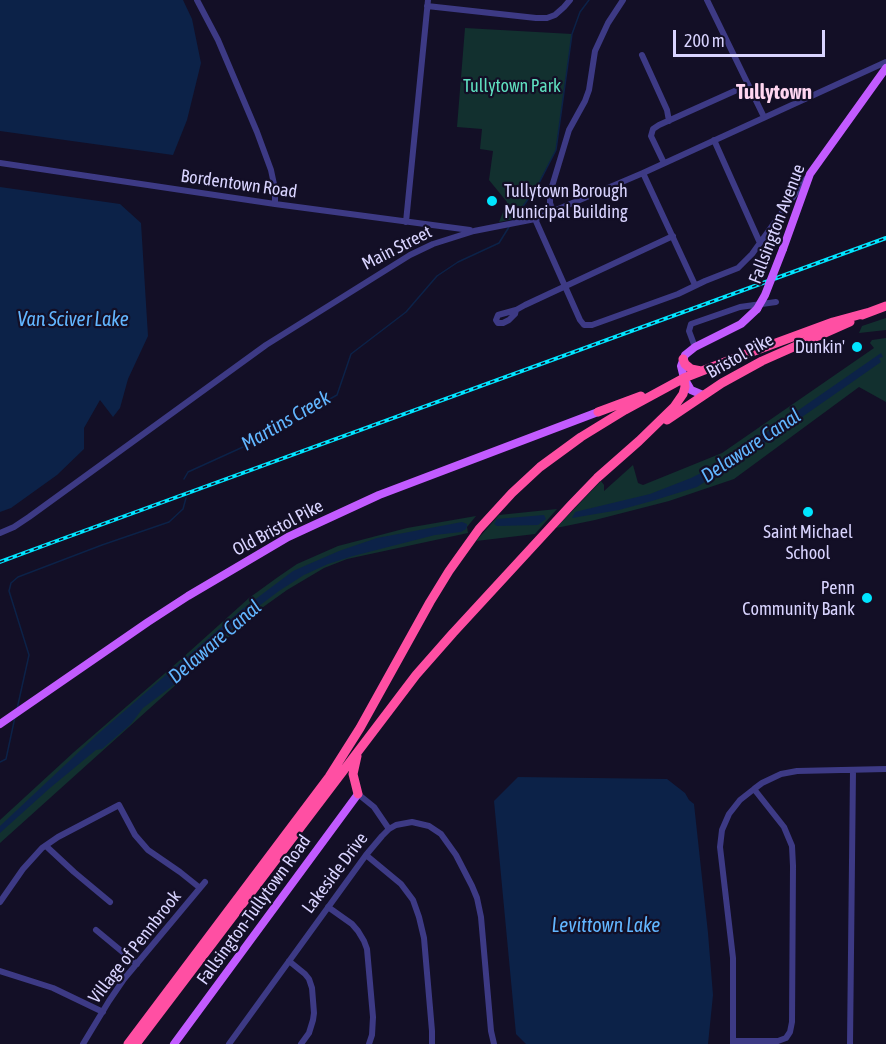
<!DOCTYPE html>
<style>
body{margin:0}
#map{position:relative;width:886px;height:1044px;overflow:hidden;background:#130f26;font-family:"Asap Condensed",sans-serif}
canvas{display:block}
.scale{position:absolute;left:673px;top:30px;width:152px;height:27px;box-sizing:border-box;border:3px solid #d9d4ff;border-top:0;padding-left:8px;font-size:18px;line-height:21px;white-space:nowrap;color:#d9d4ff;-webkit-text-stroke:4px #130f26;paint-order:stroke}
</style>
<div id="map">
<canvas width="886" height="1044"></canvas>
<div class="scale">200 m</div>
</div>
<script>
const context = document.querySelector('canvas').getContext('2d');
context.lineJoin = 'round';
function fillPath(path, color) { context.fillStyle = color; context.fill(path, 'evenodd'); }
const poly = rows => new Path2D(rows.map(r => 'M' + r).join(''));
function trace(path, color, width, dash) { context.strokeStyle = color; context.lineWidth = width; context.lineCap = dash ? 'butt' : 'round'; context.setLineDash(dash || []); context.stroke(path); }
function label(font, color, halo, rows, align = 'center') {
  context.font = font + ' "Asap Condensed",sans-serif'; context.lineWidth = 4.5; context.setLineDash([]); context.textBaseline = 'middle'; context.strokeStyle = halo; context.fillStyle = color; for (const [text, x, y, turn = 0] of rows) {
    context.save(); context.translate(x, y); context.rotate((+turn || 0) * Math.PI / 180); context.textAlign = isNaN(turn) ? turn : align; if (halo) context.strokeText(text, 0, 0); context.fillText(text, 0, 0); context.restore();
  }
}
const green = poly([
 [465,28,572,34,556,150,537,187,514,219,499,222,507,202,489,180,493,151,480,149,482,129,457,127],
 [886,318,886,330,859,333,862,326],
 [886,338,886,402,859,387,734,479,669,501,595,520,556,528,601,481,604,485,604,491,633,465,638,483,643,485,722,453,874,348,870,343,872,340],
 [557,509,535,534,476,541,499,515],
 [476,516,467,527,468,533,347,559,324,568,287,590,259,610,0,843,0,820,74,752,179,661,249,598,278,577,297,564,338,546,407,528]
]);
const water = poly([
 [0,0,183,0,192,19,201,63,187,120,173,155,0,131],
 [0,187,120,204,141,223,148,336,128,379,120,408,113,417,100,400,84,428,84,449,57,475,11,508,0,512],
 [881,353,883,357,879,358,881,362,769,440,697,487,652,501,619,510,572,518,575,512,579,511,650,494,691,478,725,461],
 [544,515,546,519,538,525,497,526,494,524,497,519],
 [462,522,467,524,467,526,466,529,461,532,435,535,353,556,328,564,304,575,279,591,255,609,201,655,189,668,183,678,143,708,131,724,102,749,96,750,50,788,0,833,0,826,99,733,241,610,293,571,339,551,377,538],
 [518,777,667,779,685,793,689,800,694,804,708,933,713,995,708,1044,526,1044,516,1034,494,801]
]);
const stream = poly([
 [513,220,537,187,556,150,572,34,580,12,589,0],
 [184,479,188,472,243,447,337,395,351,354,406,312,437,276,458,262,499,243,509,227],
 [17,709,29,655,9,591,11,583,18,577,102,545,169,522,183,509,186,498],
 [0,762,6,759,15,717]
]);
const minor = poly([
 [197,0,218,40,257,132,271,170,275,189,275,204],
 [707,0,764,117],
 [427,6,536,18,547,18,555,15,564,7,570,0],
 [642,55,667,110,669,121],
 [714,140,760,243],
 [0,163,275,204,470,230],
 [664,163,651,136,653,129,659,125,748,85],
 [643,173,695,285],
 [553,211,550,203,550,193,569,130,585,101,589,90,595,51,608,23,623,0],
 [535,219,580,320,584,325,592,325,678,294,705,281,738,268,752,254,806,179],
 [406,222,428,0],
 [516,310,498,315,496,320,498,323,503,323,509,320,515,314,516,310,525,305,673,236],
 [695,347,689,331,691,324,740,307,776,302],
 [0,533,14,527,29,517,266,345,410,255,433,244,474,231,535,219,643,173,886,62],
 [358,794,374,807,389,829],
 [46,846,74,872,110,902],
 [366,855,401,884,413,900,419,917,424,938,432,1031,432,1044],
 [0,902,23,869,42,848,58,837,119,805,135,835,148,850,180,872,200,888],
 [328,907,352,924,358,931,364,941,367,949,373,1017,372,1035,369,1044],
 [96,930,137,964],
 [289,961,305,974,309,979,312,988,314,1013,313,1020,309,1033,301,1044],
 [0,971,53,988,103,1012],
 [733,1041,778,1041,786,1038,790,1032,792,1022,793,866,792,846,784,827,754,789],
 [83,1044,109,1001,124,979,205,882],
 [229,1044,366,855,382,836,389,829,396,825,412,822,429,826,441,834,456,855,472,886,477,898,481,917,491,1031,494,1044],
 [733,1044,733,958,720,847,722,830,729,814,740,800,754,789,762,783,781,774,797,771,886,769],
 [850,1044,853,770]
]);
const major = poly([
 [783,249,810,174,886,68],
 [703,395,691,390,684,378,681,366,685,355,695,347,741,324,757,309],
 [0,724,148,622,188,596,288,537,379,495,598,412],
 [174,1044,358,794]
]);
const highway = poly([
 [862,315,886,306],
 [683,359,685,364,691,369,701,371],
 [598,412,641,396],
 [667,420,722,383,762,361,850,322],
 [357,756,353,774,358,794],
 [128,1044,329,777,360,728,430,602,449,571,479,529,512,493,540,467,581,437,625,410,684,378,730,360,833,322,866,313],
 [136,1044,416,675,453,633,571,505,597,478,639,441,674,407,683,394,685,387,684,378]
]);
const rail = poly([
 [0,562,51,543,886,238]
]);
const majorBridge = poly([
 [757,309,765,295,783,249]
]);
const markers = [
 [492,201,6,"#00e5ff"],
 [857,347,6,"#00e5ff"],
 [808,512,6,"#00e5ff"],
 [867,598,6,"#00e5ff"]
];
const parkNames = [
 ["Tullytown Park",512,86]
];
const streetNames = [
 ["Bordentown Road",239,184,8],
 ["Fallsington Avenue",777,224,-69],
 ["Main Street",397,248,-27],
 ["Bristol Pike",740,356,-29],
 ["Old Bristol Pike",278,528,-28],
 ["Lakeside Drive",335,873,-53],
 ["Fallsington-Tullytown Road",254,910,-54],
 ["Village of Pennbrook",135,947,-52]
];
const poiNames = [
 ["Tullytown Borough",504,191,"left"],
 ["Municipal Building",504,212,"left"],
 ["Dunkin'",845,347],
 ["Saint Michael",808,532,"center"],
 ["School",808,553,"center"],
 ["Penn",855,588],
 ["Community Bank",855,609]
];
const waterNames = [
 ["Van Sciver Lake",73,320],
 ["Martins Creek",286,421,-30],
 ["Delaware Canal",751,446,-34],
 ["Delaware Canal",215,642,-41],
 ["Levittown Lake",606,926]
];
const quarterNames = [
 ["Tullytown",774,92]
];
fillPath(green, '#12302f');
fillPath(water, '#0c2248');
trace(stream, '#0c2248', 1.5);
trace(minor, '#3d3a85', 6);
trace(major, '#c25bff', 8);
trace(highway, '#ff4fa3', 9);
trace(rail, '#00e5ff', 4);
trace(rail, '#130f26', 1.5, [4.5]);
trace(majorBridge, '#c25bff', 8);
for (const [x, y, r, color] of markers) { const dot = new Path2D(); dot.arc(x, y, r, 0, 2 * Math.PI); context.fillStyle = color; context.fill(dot); trace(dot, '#130f26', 2); }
label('18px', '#5fe0c0', '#130f26', parkNames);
label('18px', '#d9d4ff', '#130f26', streetNames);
label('18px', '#d9d4ff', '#130f26', poiNames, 'right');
label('italic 20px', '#62b6ff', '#130f26', waterNames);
label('bold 21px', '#ffd6f0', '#130f26', quarterNames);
</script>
